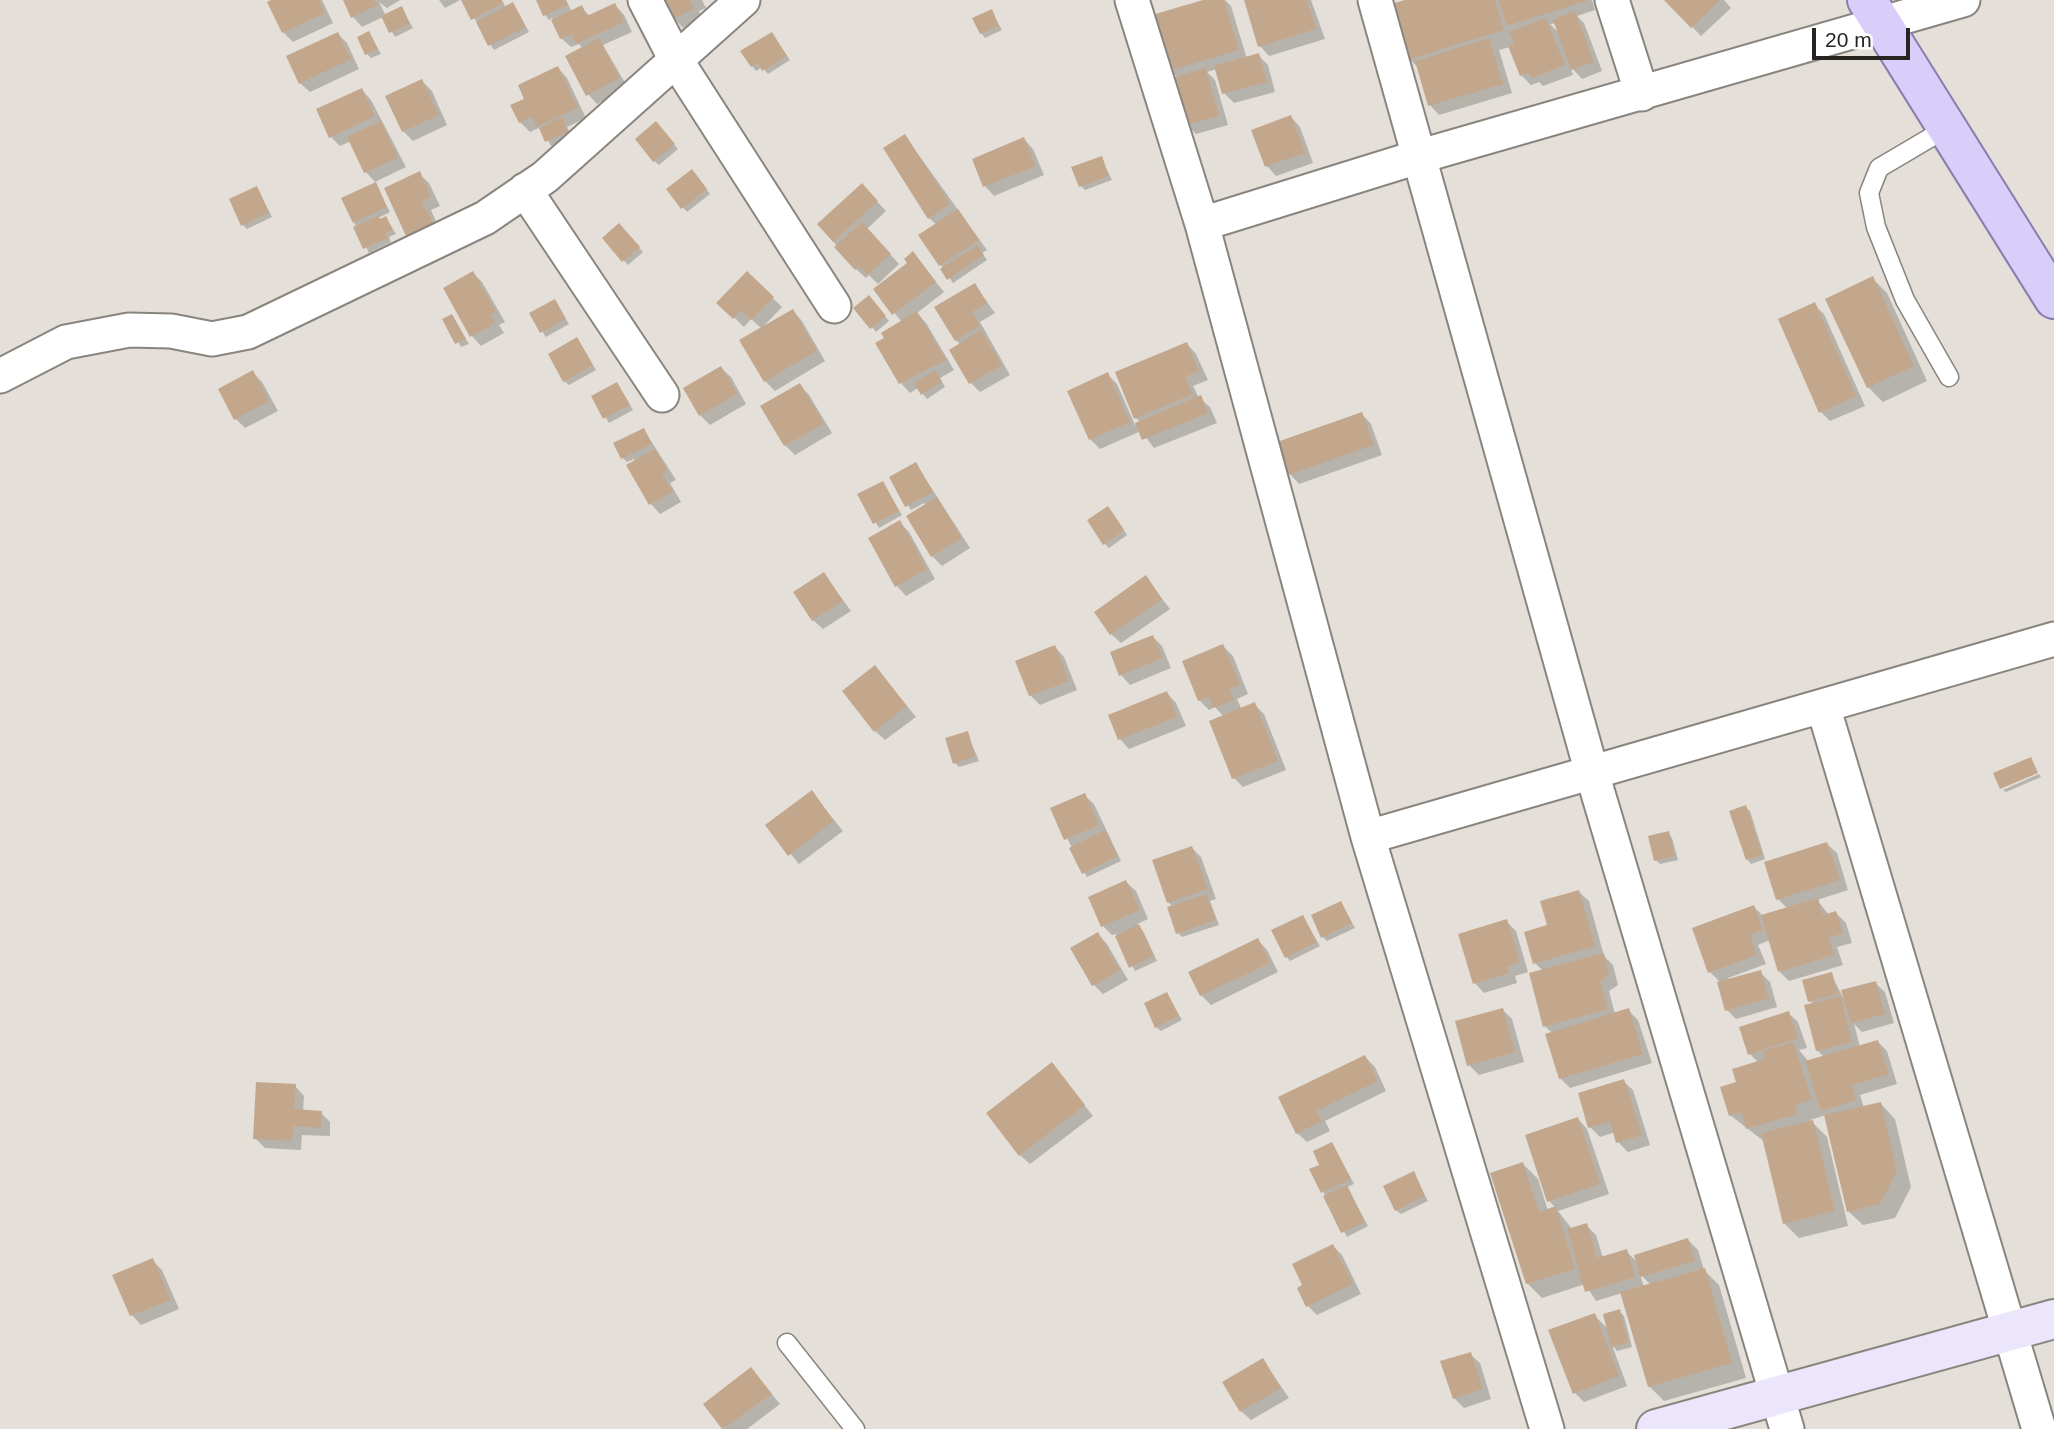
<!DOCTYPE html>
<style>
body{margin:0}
#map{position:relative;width:2054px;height:1429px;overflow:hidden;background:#e4dfd8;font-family:Arial,sans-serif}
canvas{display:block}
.scale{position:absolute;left:1812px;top:28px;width:98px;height:32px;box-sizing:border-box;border:4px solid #272522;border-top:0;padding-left:9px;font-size:21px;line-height:24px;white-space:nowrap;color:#272522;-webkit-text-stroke:5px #fff;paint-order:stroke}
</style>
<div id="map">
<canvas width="2054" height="1429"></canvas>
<div class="scale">20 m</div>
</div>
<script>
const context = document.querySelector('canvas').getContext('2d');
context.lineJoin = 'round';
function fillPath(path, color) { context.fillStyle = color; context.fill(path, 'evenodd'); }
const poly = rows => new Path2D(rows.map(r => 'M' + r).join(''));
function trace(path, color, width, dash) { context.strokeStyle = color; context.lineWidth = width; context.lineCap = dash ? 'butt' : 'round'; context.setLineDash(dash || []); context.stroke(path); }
const shadow = poly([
 [275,0,322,0,333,23,293,42,283,32],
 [345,0,400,0,387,8,379,2,386,16,401,8,413,28,395,37,383,17,362,27,353,17],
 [439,0,460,0,445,8],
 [463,0,502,0,506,8,513,4,529,32,494,50],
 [538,0,566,0,572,12,581,8,590,16,615,5,624,15,632,32,603,45,628,88,597,104,588,94,583,49,579,44,571,47,561,38,552,18,549,20,545,15],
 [665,0,702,0,706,8,699,11,702,19,683,28,674,18],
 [1210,0,1225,0,1231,6,1247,59,1258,55,1268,65,1275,92,1234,103,1224,93,1217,69,1207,72,1215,80,1228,125,1196,134,1187,125,1178,78,1170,70],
 [1245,0,1311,0,1325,39,1269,56,1260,46],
 [1411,0,1592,0,1595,10,1577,16,1584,23,1602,71,1582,79,1570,66,1573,75,1543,86,1539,82,1531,85,1521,75,1510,47,1499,50,1512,93,1439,115,1430,105,1419,68,1409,59],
 [1556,23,1560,34,1550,24],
 [1666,0,1724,0,1731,8,1701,36],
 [991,11,1002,30,985,38,981,33],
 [369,33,381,54,371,58,367,54],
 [338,34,347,43,359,69,310,92,300,83],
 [772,34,790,60,768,74,762,67,756,71,752,66],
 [558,68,567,78,586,118,567,127,572,136,551,146,541,127,530,132,520,122,526,99],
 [422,81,432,91,447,125,413,141,403,131],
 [362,90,371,100,406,167,375,182,366,172,351,141,340,146,331,137],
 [1291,117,1300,127,1313,163,1276,176,1267,166,1253,131],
 [660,128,678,149,659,165,654,161],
 [905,136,987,250,982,253,987,260,953,283,921,236,937,225,929,218],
 [1024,139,1033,149,1044,175,994,196,985,186,974,160],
 [1101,158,1112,180,1085,190,1081,186],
 [419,174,429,183,440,206,431,210,441,233,417,244,408,235],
 [696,175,710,194,687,212,668,190],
 [375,184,390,212,378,218,380,221,386,218,396,234,389,237,391,242,369,253,354,222],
 [257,188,272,217,247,229,243,225],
 [871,195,886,211,867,229,899,264,878,284,869,275,866,278,856,269,819,224],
 [623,230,643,252,628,265,604,238],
 [913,253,944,292,917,313,926,323,954,370,940,378,945,387,927,399,918,388,910,393,901,383,902,322,875,290,910,264],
 [473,273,482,282,505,322,499,325,504,333,481,346,472,336],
 [747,273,782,307,762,328,793,311,802,321,825,361,775,391,765,381,762,329,751,319,744,327,719,303],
 [1873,279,1887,293,1927,381,1883,402,1868,387],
 [975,285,995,313,980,322,1010,375,980,392,970,382,961,345,956,340],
 [555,301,569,324,546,337,531,314],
 [873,302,889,321,876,332,872,327],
 [1814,305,1824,314,1865,406,1830,421,1821,412],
 [452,316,469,344,461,347,445,319],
 [577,339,596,370,569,385,564,381],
 [1187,344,1196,354,1208,380,1193,386,1199,398,1210,407,1217,423,1154,448,1141,431,1100,449,1090,439,1107,374,1117,384,1135,425,1141,423,1136,418],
 [721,368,731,377,746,404,710,425,700,415],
 [252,372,262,382,278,411,245,428,236,419],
 [800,385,809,395,832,433,795,455,785,445],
 [620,388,633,410,609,423,593,397],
 [1362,414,1371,424,1382,455,1299,484,1290,474],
 [644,430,676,480,670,483,681,502,660,514,651,504,634,459,627,462,623,458],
 [916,464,970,548,942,566,932,556,926,506,924,503,911,510,891,478],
 [883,483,902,515,879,528,860,495],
 [1112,512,1127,535,1109,548,1104,543],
 [900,523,909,532,935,579,906,596,897,586],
 [824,574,851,611,823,629,813,620],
 [1146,578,1170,609,1121,643,1111,634],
 [1153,637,1162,646,1171,668,1130,685,1121,675],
 [1223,646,1233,656,1248,694,1237,699,1242,710,1254,704,1264,714,1286,770,1243,787,1234,778,1224,717,1215,707,1209,710,1199,700],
 [1055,647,1064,657,1077,690,1040,705,1030,695],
 [875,667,916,717,885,740,875,731],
 [1167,693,1176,703,1186,726,1129,749,1120,739],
 [967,733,979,761,959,767,955,763],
 [2039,774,2041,777,2006,792,2003,790],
 [812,793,843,831,799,864,768,826],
 [1084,795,1094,804,1121,861,1087,877,1052,809],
 [1745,807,1750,811,1765,859,1751,864,1747,859],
 [1668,833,1672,838,1678,860,1660,864,1656,860],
 [1827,844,1837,853,1848,890,1817,900,1829,915,1836,913,1846,923,1852,943,1837,947,1843,965,1789,981,1780,972,1770,940,1758,945,1766,964,1728,978,1729,981,1760,972,1770,982,1777,1007,1736,1019,1727,1010,1721,983,1710,972,1754,907,1763,916,1788,909,1778,899],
 [1192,848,1201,857,1216,899,1210,901,1219,925,1182,937,1178,933,1173,907,1168,902],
 [1126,882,1136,891,1148,919,1137,924,1143,931,1157,961,1135,971,1116,934,1112,935,1103,926],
 [1579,892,1589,901,1604,956,1613,965,1618,985,1609,991,1615,1014,1628,1010,1638,1020,1652,1063,1570,1088,1560,1078,1552,1033,1545,1026,1543,971,1535,963,1549,927],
 [1341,903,1355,928,1327,941,1323,937],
 [1303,917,1320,946,1290,961,1286,956],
 [1506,921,1516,931,1528,972,1515,976,1517,983,1484,993,1475,983],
 [1098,934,1107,944,1128,980,1103,994,1093,984],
 [1258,940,1267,950,1278,972,1211,1005,1201,995],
 [1831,974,1847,1005,1875,983,1885,992,1894,1023,1862,1032,1854,1024,1860,1047,1878,1042,1887,1051,1897,1084,1860,1095,1864,1108,1881,1104,1895,1119,1911,1187,1895,1218,1863,1225,1848,1211,1826,1115,1810,1120,1827,1137,1848,1226,1799,1238,1784,1223,1765,1142,1730,1115,1738,1083,1759,1063,1750,1054,1788,1013,1798,1022,1807,1048,1799,1050,1809,1062,1825,1058,1817,1050,1813,1004,1810,1001],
 [1167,994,1182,1020,1161,1031,1156,1027],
 [1503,1010,1512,1019,1524,1062,1479,1075,1469,1065],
 [1365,1057,1375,1067,1386,1091,1325,1121,1330,1131,1307,1142,1297,1133],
 [1052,1064,1093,1116,1030,1164,1020,1155],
 [1623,1081,1633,1090,1650,1145,1628,1152,1618,1142,1615,1132,1600,1137,1590,1127],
 [295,1086,304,1096,303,1112,321,1113,330,1122,330,1136,302,1135,301,1150,265,1148,255,1138],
 [1578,1119,1587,1129,1609,1194,1558,1211,1572,1229,1586,1225,1596,1235,1603,1258,1626,1251,1638,1263,1688,1240,1698,1250,1704,1270,1719,1285,1746,1378,1664,1401,1649,1386,1622,1293,1596,1301,1585,1284,1542,1298,1527,1283,1523,1164,1538,1179,1548,1211,1556,1208,1549,1201],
 [1640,1274,1651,1285,1644,1287],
 [1332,1144,1354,1184,1347,1187,1368,1226,1347,1237,1312,1170,1322,1166],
 [1413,1174,1428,1201,1401,1214,1396,1210],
 [1333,1246,1342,1255,1361,1294,1317,1315,1308,1306],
 [152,1260,162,1270,179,1309,141,1325,132,1315,115,1276],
 [1619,1311,1624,1316,1632,1347,1617,1351,1612,1345,1627,1386,1584,1402,1575,1393,1594,1315,1608,1329],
 [1470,1354,1480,1363,1491,1399,1464,1408,1454,1398],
 [1263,1360,1289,1398,1251,1420,1241,1411],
 [751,1369,780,1404,747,1429,724,1429,705,1405]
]);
const building = poly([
 [271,0,319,0,325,13,282,33,267,2],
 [343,0,375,0,378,5,351,18],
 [461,0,501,0,503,3,471,20],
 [536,0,566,0,568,5,543,16],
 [664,0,690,0,694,9,672,19],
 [1203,0,1224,0,1239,50,1168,71,1152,15],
 [1244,0,1307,0,1316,29,1258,47],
 [1405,0,1495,0,1504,30,1407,60,1391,4],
 [1498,0,1587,0,1587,1,1507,26],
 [1664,0,1720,0,1691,28],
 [513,2,526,27,488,46,476,22],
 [615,3,624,22,576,44,572,34,560,39,551,20,582,5,587,16],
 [402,6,410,24,389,33,381,16],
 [992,9,999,26,980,34,972,18],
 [1575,11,1594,62,1571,70,1553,20],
 [1546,18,1565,65,1532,78,1528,73,1520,76,1508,46,1514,44,1509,32],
 [369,31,378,49,365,55,357,37],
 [338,32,351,59,299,84,286,56],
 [772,32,787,56,762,71,758,63,751,67,740,51],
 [599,38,620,78,586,96,565,56],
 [1489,38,1503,84,1428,106,1415,61],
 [1259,53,1267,82,1222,94,1214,66],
 [558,66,578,108,537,127,532,117,519,123,510,105,524,99,518,85],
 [1206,68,1219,116,1185,125,1172,78],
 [422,79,439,115,402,132,385,96],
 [362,88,375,116,329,138,316,109],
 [1291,115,1305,153,1265,167,1251,130],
 [562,117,568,132,545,142,539,128],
 [381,121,398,158,364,173,347,137],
 [656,121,675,144,653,162,635,139],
 [905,134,950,204,928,219,883,148],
 [1024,137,1036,166,983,187,972,159],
 [1102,156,1109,176,1079,187,1071,167],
 [692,169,707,189,681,209,666,189],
 [420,171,431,197,422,201,433,223,406,236,384,188],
 [376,182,387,207,353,223,341,198],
 [862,183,878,201,833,242,817,224],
 [257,186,269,212,241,226,229,199],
 [958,209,979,240,939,266,918,235],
 [378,216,380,219,386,216,393,230,386,232,388,238,363,249,353,227],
 [862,222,891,254,867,275,859,266,855,270,834,247],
 [619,223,640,247,622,262,602,238],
 [977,245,984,255,947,280,940,269],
 [913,251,936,282,892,315,873,289,907,263,904,259],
 [473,271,496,312,491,315,495,323,470,337,443,288],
 [747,271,774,297,751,320,741,310,733,319,716,303],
 [1873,276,1914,366,1867,388,1825,299],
 [975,283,987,303,972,312,980,326,955,341,934,307],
 [869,295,886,316,870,329,853,308],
 [555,299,566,319,540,333,529,313],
 [1815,302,1856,396,1819,413,1778,319],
 [793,309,817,351,764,382,739,340],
 [917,311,946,360,899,384,875,343,884,338,881,333],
 [452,314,466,339,455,344,442,319],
 [981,330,1002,365,969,384,949,350],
 [577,337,593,365,563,382,548,354],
 [1187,342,1199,371,1185,377,1193,394,1134,419,1115,372],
 [721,366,737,394,699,416,683,388],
 [253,370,269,401,234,420,218,389],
 [935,370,942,382,921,395,914,383],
 [1108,372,1130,422,1089,440,1067,391],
 [617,382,630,405,603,419,591,396],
 [800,383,824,424,784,446,760,406],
 [1201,395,1208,413,1142,440,1135,423],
 [1362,412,1374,445,1288,475,1277,442],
 [644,428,652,444,621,459,613,443],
 [655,449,667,470,662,473,673,492,649,505,626,465],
 [916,462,933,492,905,507,889,477],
 [883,481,899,511,873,524,857,494],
 [937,497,962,538,931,557,906,516],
 [1108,506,1124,530,1103,545,1087,520],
 [900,520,927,569,895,587,868,538],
 [824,572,843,601,812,621,793,592],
 [1146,575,1162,599,1110,635,1094,612],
 [1153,635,1163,658,1119,676,1110,652],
 [1223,644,1240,685,1229,689,1234,700,1213,708,1209,697,1198,701,1182,661],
 [1055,645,1069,681,1029,696,1015,661],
 [875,665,907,706,874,732,842,691],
 [1167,691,1177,717,1118,740,1108,715],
 [1255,702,1278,761,1232,779,1209,721],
 [968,731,975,756,953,764,945,738],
 [2031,757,2038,773,2000,789,1993,773],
 [812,790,834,821,788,856,765,825],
 [1085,793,1099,825,1064,840,1050,808],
 [1746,805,1762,855,1746,860,1729,811],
 [1105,830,1118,856,1082,874,1069,848],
 [1669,831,1675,856,1654,861,1648,836],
 [1827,842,1840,880,1776,900,1764,862],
 [1192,846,1208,889,1167,903,1152,860],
 [1126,880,1140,910,1101,927,1088,897],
 [1579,890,1595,946,1533,964,1524,932,1547,925,1540,901],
 [1206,894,1216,920,1176,934,1167,907],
 [1818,898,1823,915,1836,911,1843,933,1829,938,1834,955,1778,972,1761,915],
 [1341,901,1352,923,1321,938,1311,915],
 [1754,905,1763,930,1750,935,1757,955,1708,973,1692,928],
 [1303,915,1317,942,1285,958,1271,930],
 [1507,919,1520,962,1506,967,1509,973,1473,984,1458,934],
 [1139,924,1154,956,1129,968,1115,936],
 [1098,932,1120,970,1092,986,1070,948],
 [1258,938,1270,963,1200,996,1188,972],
 [1604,953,1609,975,1600,981,1608,1009,1543,1027,1529,973],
 [1761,970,1769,998,1725,1011,1717,982],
 [1832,972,1838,994,1808,1002,1802,980],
 [1876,981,1885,1014,1851,1023,1841,990],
 [1167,992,1179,1016,1155,1028,1144,1003],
 [1841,996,1852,1042,1816,1051,1804,1005],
 [1503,1008,1515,1052,1467,1066,1455,1021],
 [1629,1008,1643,1054,1559,1079,1545,1034],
 [1789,1011,1798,1038,1748,1055,1739,1027],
 [1878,1040,1889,1074,1852,1085,1856,1100,1821,1111,1805,1061],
 [1793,1042,1812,1100,1795,1105,1798,1114,1746,1129,1741,1112,1729,1116,1720,1087,1736,1082,1732,1069,1765,1059,1763,1051],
 [1365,1055,1378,1081,1317,1111,1322,1121,1296,1134,1278,1097],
 [1052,1062,1085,1105,1019,1156,986,1113],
 [1624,1079,1642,1135,1616,1143,1610,1122,1588,1128,1578,1093],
 [256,1082,296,1084,294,1109,322,1111,321,1128,293,1126,292,1141,253,1139],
 [1881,1102,1897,1171,1880,1204,1847,1212,1824,1115],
 [1578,1117,1600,1184,1547,1202,1525,1135],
 [1813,1120,1835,1211,1783,1224,1761,1133],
 [1332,1142,1351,1179,1321,1193,1309,1169,1319,1165,1313,1151],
 [1523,1162,1539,1212,1556,1206,1575,1269,1526,1284,1490,1173],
 [1414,1171,1425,1196,1395,1211,1383,1186],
 [1347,1185,1365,1222,1341,1233,1323,1196],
 [1587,1223,1597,1258,1627,1249,1635,1277,1585,1292,1567,1229],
 [1688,1238,1695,1261,1640,1277,1634,1255],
 [1333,1244,1353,1284,1306,1307,1297,1288,1302,1285,1292,1264],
 [153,1258,171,1300,130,1316,112,1275],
 [1705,1268,1732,1363,1648,1387,1620,1292],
 [1620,1309,1628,1343,1611,1347,1603,1314],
 [1595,1313,1619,1376,1573,1394,1548,1330],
 [1471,1352,1483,1389,1453,1399,1440,1361],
 [1263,1358,1281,1388,1240,1412,1222,1382],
 [751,1367,772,1394,722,1429,703,1404]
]);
const lane = poly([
 [1945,129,1879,168,1869,193,1876,227,1905,300,1949,377],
 [787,1343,855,1429]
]);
const street = poly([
 [645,0,676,60,834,306],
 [1132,0,1202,224,1368,837,1547,1429],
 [1375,0,1592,773,1787,1429],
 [1612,0,1642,94],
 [525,190,662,395],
 [1202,224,1421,156,1963,0],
 [0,376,66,342,129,330,171,331,212,339,248,332,485,218,545,177,743,0],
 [1823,706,2039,1429],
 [1368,837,2054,639]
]);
const secondary = poly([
 [1656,1429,2054,1319]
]);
const primary = poly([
 [1867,0,2054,299]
]);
fillPath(shadow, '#0003');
fillPath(building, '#c3a78c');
trace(lane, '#89857e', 21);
trace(street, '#89857e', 37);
trace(secondary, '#89857e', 42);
trace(primary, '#8a7dac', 42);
trace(lane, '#fff', 18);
trace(street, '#fff', 33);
trace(secondary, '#ece6fc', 38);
trace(primary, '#d9cdfa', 38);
</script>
